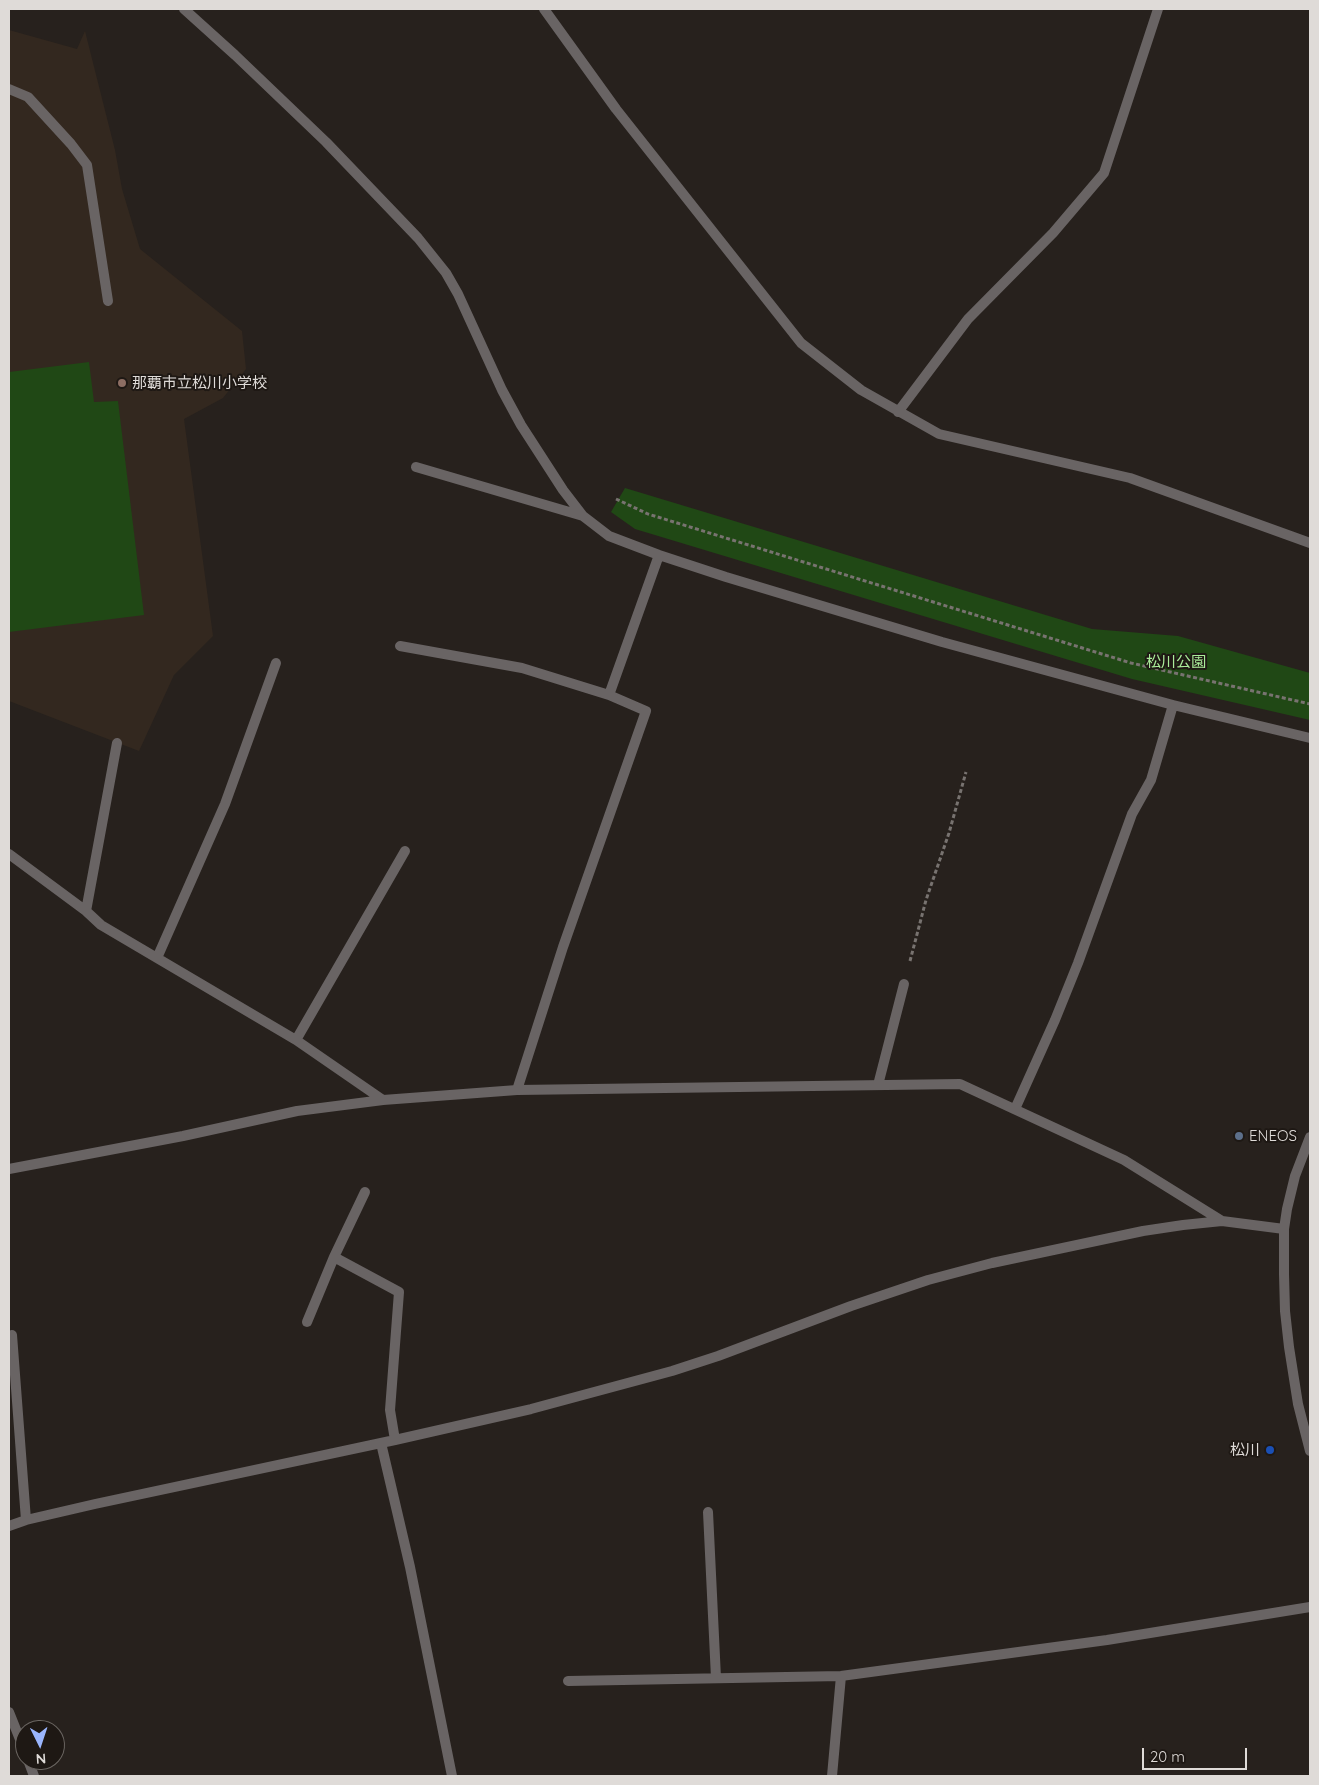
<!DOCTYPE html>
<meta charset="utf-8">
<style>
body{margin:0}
#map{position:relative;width:1319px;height:1785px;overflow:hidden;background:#27211d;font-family:Quicksand,sans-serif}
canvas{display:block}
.frame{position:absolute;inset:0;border:10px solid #dfdbd8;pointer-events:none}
.north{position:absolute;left:15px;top:1720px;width:50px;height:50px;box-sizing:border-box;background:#1e1814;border:1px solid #6b6662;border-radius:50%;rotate:176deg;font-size:14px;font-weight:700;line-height:20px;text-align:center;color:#dfdbd8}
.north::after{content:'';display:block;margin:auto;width:18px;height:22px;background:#9ab5fd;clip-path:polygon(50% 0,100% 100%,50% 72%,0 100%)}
.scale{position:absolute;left:1142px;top:1748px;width:105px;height:22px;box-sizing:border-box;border:2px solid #dfdbd8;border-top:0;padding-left:6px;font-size:15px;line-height:18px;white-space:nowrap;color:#dfdbd8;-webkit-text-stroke:4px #1e1814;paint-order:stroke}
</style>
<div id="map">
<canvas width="1319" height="1785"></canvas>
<div class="frame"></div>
<div class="north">N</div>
<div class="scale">20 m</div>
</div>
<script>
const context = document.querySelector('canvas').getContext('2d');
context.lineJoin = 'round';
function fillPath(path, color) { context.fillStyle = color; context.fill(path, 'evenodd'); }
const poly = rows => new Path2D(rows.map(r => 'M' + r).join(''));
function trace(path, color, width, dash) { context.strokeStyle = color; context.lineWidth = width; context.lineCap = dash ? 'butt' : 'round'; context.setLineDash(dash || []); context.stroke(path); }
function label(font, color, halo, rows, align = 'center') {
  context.font = font + ' Quicksand,"Noto Sans JP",sans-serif'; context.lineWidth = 4; context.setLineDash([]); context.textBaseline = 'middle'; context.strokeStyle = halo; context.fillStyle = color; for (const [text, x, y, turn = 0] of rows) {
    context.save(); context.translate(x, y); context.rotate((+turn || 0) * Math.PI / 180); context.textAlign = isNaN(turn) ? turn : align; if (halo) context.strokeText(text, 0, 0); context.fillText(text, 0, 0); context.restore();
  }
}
const built = poly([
 [9,30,77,49,85,31,115,150,122,189,140,249,242,331,246,369,223,398,184,419,213,636,174,675,139,751,9,701]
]);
const green = poly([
 [89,362,94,402,118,401,144,615,9,632,9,372],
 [625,488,1092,629,1178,636,1310,673,1310,720,1132,679,635,529,611,512]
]);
const path = poly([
 [616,499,648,514,1131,663,1310,704],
 [910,961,926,900,949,833,966,772]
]);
const service = poly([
 [9,89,28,97,71,144,87,165,108,301]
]);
const minor = poly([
 [184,9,235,55,326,142,418,238,446,273,458,294,502,390,521,425,563,490,583,516,609,536,659,555,726,577,942,642,1173,705,1310,738],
 [544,9,616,109,801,343,861,390,939,434,1130,478,1310,543],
 [898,412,968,319,1053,233,1104,173,1158,9],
 [416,467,583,516],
 [400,646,522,668,609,695,659,555],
 [117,743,86,911,101,925,296,1040,383,1100],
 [9,854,86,911],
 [157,958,225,804,276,663],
 [296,1040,405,851],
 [878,1085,904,984],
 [517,1090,563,947,646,711,609,695],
 [1015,1109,1055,1020,1078,963,1132,814,1151,780,1173,705],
 [9,1169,183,1136,297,1111,383,1100,517,1090,960,1084,1124,1160,1222,1221],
 [365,1192,334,1257,399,1292,390,1410,395,1440],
 [307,1322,334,1257],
 [12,1335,26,1520],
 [381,1443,410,1567,452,1776],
 [708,1512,716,1678],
 [9,1526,26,1520,95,1504,395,1440,531,1409,672,1371,718,1356,851,1306,928,1280,992,1263,1143,1231,1183,1225,1222,1221,1284,1229],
 [568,1681,841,1676,1107,1640,1310,1607],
 [9,1712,25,1752],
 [28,1760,34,1776],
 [832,1776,841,1676]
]);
const tertiary = poly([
 [1310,1137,1295,1176,1287,1209,1284,1229,1284,1274,1285,1311,1289,1347,1298,1404,1310,1451]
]);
const markers = [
 [122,383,5,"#8d6e63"],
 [1239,1136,5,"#5c6f8a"],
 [1270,1450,5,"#1a4fb4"]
];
const poiNames = [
 ["那覇市立松川小学校",132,383],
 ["ENEOS",1249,1136],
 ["松川",1260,1450,"right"]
];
const parkNames = [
 ["松川公園",1176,662]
];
fillPath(built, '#33281f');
fillPath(green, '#204815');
trace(path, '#787370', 3, [4, 2.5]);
trace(service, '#696464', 10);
trace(minor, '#696464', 10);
trace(tertiary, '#696464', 10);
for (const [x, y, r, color] of markers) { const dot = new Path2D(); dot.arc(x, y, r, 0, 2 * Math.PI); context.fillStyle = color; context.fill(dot); trace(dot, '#1e1814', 2); }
label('15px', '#dfdbd8', '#1e1814', poiNames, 'left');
label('15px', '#aaec9a', '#1e1814', parkNames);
</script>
